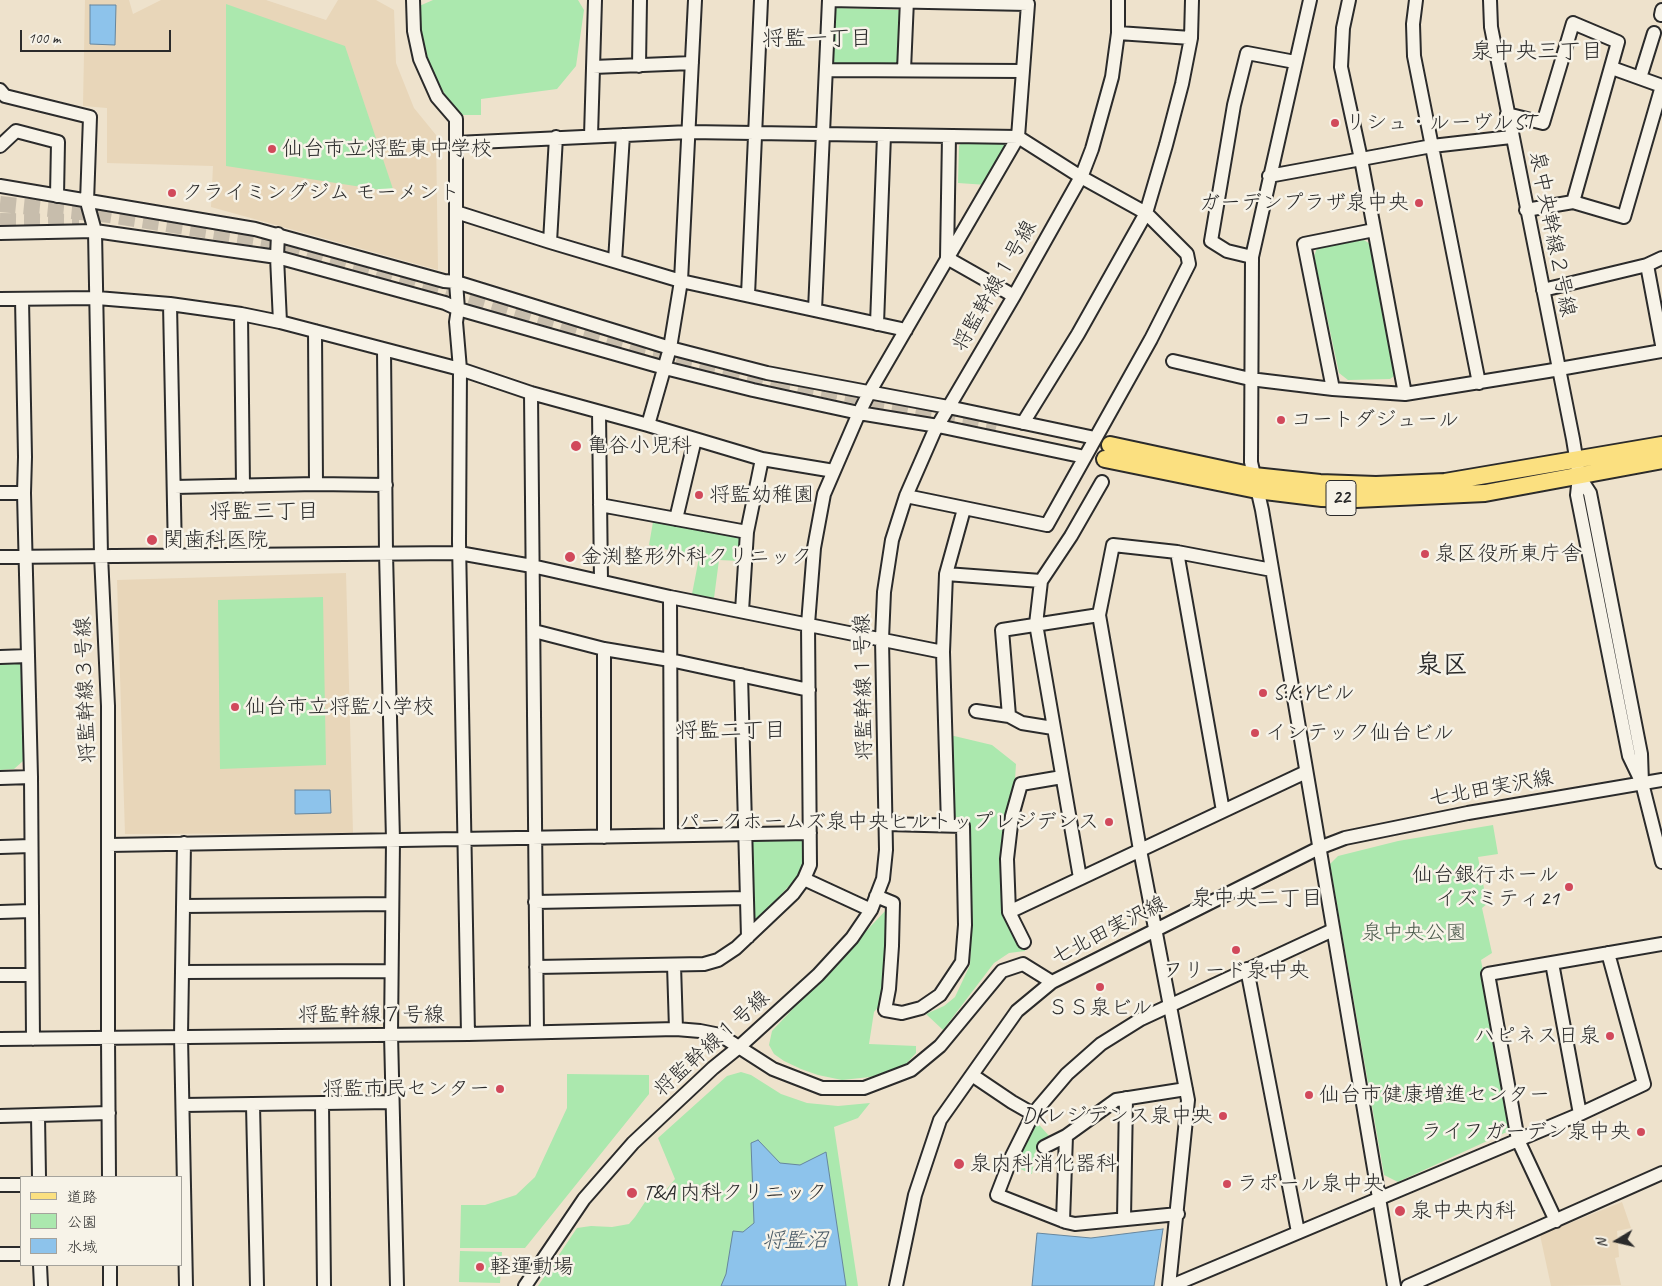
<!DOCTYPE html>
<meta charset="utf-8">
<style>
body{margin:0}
#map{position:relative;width:1662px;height:1286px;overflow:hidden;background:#eee2cc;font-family:Caveat,"Klee One",sans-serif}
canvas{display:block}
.legend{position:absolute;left:20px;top:1176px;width:162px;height:90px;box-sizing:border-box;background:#f7f3e8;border:1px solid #a5a39c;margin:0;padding:6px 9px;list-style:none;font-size:15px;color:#2b2b2b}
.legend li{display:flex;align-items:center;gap:10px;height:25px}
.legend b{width:25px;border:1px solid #a5a39c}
.north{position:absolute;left:1592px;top:1216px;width:50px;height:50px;-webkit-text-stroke:4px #f7f3e8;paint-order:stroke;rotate:261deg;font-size:14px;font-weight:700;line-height:20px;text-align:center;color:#2b2b2b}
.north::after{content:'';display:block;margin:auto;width:18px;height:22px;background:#2b2b2b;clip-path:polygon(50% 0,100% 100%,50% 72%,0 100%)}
.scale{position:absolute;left:20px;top:30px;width:151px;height:22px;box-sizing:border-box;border:2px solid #2b2b2b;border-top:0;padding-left:6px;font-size:15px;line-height:18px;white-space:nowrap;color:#2b2b2b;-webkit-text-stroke:4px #f7f3e8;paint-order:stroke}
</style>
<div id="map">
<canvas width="1662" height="1286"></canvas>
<ul class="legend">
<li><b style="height:6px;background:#fbe080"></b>道路</li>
<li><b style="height:14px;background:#abe8ae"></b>公園</li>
<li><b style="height:14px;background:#8dc3eb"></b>水域</li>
</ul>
<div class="north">N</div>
<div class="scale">100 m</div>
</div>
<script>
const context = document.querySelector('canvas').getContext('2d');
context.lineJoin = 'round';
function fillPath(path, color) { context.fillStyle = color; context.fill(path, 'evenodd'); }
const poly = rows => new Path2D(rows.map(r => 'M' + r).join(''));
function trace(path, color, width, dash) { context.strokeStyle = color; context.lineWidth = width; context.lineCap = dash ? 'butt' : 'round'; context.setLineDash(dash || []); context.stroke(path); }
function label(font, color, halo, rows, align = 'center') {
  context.font = font + ' Caveat,"Klee One",sans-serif'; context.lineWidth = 5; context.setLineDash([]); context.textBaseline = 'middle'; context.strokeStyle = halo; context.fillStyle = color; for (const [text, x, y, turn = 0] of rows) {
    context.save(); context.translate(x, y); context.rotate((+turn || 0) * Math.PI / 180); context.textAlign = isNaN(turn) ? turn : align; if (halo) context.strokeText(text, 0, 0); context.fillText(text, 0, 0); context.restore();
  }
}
const built = poly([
 [85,0,129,0,133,14,161,0,266,0,326,20,338,0,376,0,394,10,396,63,414,108,436,135,438,270,211,207,213,166,107,163,107,108,83,106],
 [346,573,353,833,125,834,117,580],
 [1622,1202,1631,1228,1617,1231,1619,1257,1615,1258,1621,1285,1551,1286,1540,1235]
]);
const green = poly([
 [433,0,578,0,584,10,576,66,557,89,481,99,481,115,461,115,444,93,426,59,419,35,417,7],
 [226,4,345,46,394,192,226,166],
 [837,8,900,10,900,61,898,63,835,63,832,60,833,12],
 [962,142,1007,143,987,185,958,183,959,146],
 [1364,240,1370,244,1394,376,1390,379,1348,380,1339,373,1314,256,1317,248],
 [653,522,739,537,742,541,740,561,719,560,714,598,692,594,699,558,649,545],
 [323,597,326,765,220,769,218,600],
 [0,659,22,662,23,761,14,769,0,770],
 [950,735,992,745,1016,764,1014,795,1004,849,1003,913,1025,947,1025,951,1009,953,994,963,943,1030,926,1014,944,1006,955,997,970,965,971,938,970,823,963,817,959,818,953,816],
 [1493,825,1498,854,1478,857,1487,904,1482,908,1492,953,1481,960,1511,1130,1398,1182,1384,1175,1330,864,1338,856,1398,841],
 [802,836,807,840,804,870,759,918,754,918,752,914,751,837],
 [886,910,888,924,884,990,879,1006,874,1012,869,1044,916,1046,916,1053,905,1065,889,1072,870,1077,842,1080,818,1075,801,1069,784,1061,774,1054,769,1045,772,1031],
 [741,1072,751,1075,781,1094,807,1103,838,1106,870,1103,858,1118,834,1127,858,1286,538,1286,577,1228,591,1226,612,1227,629,1224,635,1217,647,1199,662,1195,675,1179,658,1138,727,1076],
 [567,1074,649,1075,649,1094,525,1248,460,1248,461,1205,485,1205,516,1195,535,1177,567,1108],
 [1034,1119,1050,1137,1036,1149,1032,1174,1011,1165],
 [460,1251,502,1252,500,1283,459,1282]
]);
const water = poly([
 [90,5,116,5,115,45,90,44,90,5],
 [295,790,330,790,331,813,295,814,295,790],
 [758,1140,780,1163,800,1165,826,1152,846,1286,721,1286,726,1274,733,1231,743,1232,754,1223,751,1143,758,1140],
 [1163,1229,1154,1286,1032,1286,1037,1233,1091,1238,1163,1229]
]);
const majorTunnel = poly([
 [0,204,110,215,280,242,644,350,739,372],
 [0,221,79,222],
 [723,376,787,391],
 [775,380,997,423]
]);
const minor = poly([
 [413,0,414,31,420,59,437,97,456,119,456,282,458,309,456,322,460,369,459,542,468,1034],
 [1310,0,1252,257,1251,462,1262,510,1394,1286],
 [1349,0,1343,28,1341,67,1361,159,1405,394],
 [1416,0,1413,24,1414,56,1479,383],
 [1490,0,1491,27,1573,439,1579,476,1577,495,1629,756,1642,783],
 [1661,15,1662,10],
 [1118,33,1191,38],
 [639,66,640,0],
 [593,67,692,63],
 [1612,68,1662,86],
 [826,70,1023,71],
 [904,70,907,0],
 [1640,78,1654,33],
 [0,90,5,96,90,117,87,202,95,231,101,555,108,706,108,1038,109,1177],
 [1507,114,1543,123,1573,23,1618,42,1573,202,1526,210],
 [591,136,595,0],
 [949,136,947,258,1014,296],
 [456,143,689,132,1018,137,1081,177,1146,213,1187,254,1189,264,1151,339,1047,525,906,496],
 [0,146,16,131,58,142,57,196],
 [1269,176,1432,146,1511,137],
 [0,186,255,229,444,281,456,282,670,348,767,373,948,407,1095,438],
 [1573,202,1624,217,1662,86],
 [456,212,550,242,681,281,906,330],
 [0,233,95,231,277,257,445,303,458,309,665,368,753,390,859,413,938,426,1085,457],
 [278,234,277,257,280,322],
 [550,242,556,137],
 [1252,257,1227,251,1211,241,1234,105,1247,53,1295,62],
 [615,261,623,135],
 [1647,265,1662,345],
 [1543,290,1647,265,1662,258],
 [748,295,761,0],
 [0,299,97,298,170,304,241,314,280,322,460,369,531,393,648,425,762,459,834,471],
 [22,299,25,457,24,493,31,777,33,1039],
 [170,304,175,554],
 [815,310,829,0],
 [241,314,243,486],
 [877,324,884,135],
 [315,331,316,484],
 [384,350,386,553,393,840,391,1034,397,1286],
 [1173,361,1250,379,1333,389,1405,394,1548,371,1662,351],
 [1333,389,1304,244,1374,230],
 [531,393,537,1032],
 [599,412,601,581],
 [1023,423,1078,334,1146,213,1166,145,1182,84,1191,38,1192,0],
 [648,425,670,348,681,281,695,0],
 [1579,476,1590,493,1641,754,1642,783,1662,862],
 [174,487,316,484,386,485],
 [0,493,24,493],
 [600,505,747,532],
 [676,519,695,439],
 [1177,552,1223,811],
 [0,557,459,553,532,566,670,597,943,652,946,574,964,509],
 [946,574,1041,581,1071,536,1102,482],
 [1041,581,1036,624,1080,878],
 [670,597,671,835],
 [742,611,747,532,762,459],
 [1099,615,1113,545,1177,552,1272,570],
 [534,631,604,649,670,660,809,690],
 [604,649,604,837],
 [943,652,948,825],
 [0,657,28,656],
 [741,675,748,937],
 [976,711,1009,716,1022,723,1053,728],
 [1009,716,1002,630,1099,615,1140,850,1188,1100,1169,1286],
 [0,778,31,777],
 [184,843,181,1036,186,1286],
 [108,845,810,833],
 [0,847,31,846],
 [804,879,871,910],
 [876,896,893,903,892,946,889,989,885,1010,902,1013,921,1008,940,995,962,962,965,925,963,826,886,824],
 [535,902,747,898],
 [183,906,392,904],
 [0,912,31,911],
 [1009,912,1306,772],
 [1024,942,1009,912,1007,859,1012,816,1021,784,1062,777],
 [1552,963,1580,1114],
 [674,965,676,1029],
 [536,967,704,964,718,960,736,948,793,894,804,879,810,865,808,624,814,548,824,494,859,413,869,393,1018,137,1028,4,829,0],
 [1247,969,1298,1232],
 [183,972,391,971],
 [0,975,31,975],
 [0,1039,468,1034,676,1029,700,1031,720,1035,773,1069,822,1088,864,1088,911,1070,940,1046,1002,971,1023,964,1052,982],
 [972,1075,1012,1102,1033,1114],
 [322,1103,324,1286],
 [183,1105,392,1102],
 [253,1105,257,1286],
 [0,1116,109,1113],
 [38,1116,39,1177],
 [1044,1147,1066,1136,1116,1100,1186,1089],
 [0,1185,21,1185],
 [1178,1214,1075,1224,1066,1222,997,1195,1012,1156,1033,1114,1067,1074,1101,1044,1141,1019,1333,930],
 [1124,1219,1126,1098],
 [1063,1221,1066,1136],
 [1556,1221,1518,1140,1488,974,1662,944],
 [0,1254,21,1254],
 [40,1265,41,1286],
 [110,1265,110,1286],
 [525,1286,584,1199,633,1143,713,1068,739,1047,818,975,852,938,871,910,883,879,886,850,882,639,884,592,892,540,906,496,934,432,1014,296,1082,175,1092,149,1112,77,1118,33,1118,0],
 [896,1286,915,1195,940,1120,1017,1011,1052,982,1319,848,1345,838,1468,813,1662,780],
 [1171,1286,1580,1114,1644,1084,1608,953],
 [1408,1286,1662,1173]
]);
const major = poly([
 [1110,445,1254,476,1320,483,1376,485,1445,482,1662,445],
 [1105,459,1257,490,1322,498,1356,499,1485,493,1662,460]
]);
const markers = [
 [1335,123,5,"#d1495b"],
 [272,149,5,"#d1495b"],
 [172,193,5,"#d1495b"],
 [1419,203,5,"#d1495b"],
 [1281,420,5,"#d1495b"],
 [576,446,6,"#d1495b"],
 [699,495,5,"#d1495b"],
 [152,540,6,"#d1495b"],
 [1425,554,5,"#d1495b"],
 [570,557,6,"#d1495b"],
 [1263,693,5,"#d1495b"],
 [235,707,5,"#d1495b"],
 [1255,733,5,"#d1495b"],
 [1109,822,5,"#d1495b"],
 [1569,887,5,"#d1495b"],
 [1236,950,5,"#d1495b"],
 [1100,987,5,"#d1495b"],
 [1610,1036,5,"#d1495b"],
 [500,1089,5,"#d1495b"],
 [1309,1095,5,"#d1495b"],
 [1223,1116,5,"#d1495b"],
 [1641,1132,5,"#d1495b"],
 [959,1164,6,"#d1495b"],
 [1227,1184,5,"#d1495b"],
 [632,1193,6,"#d1495b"],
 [1400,1211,6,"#d1495b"],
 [480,1267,5,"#d1495b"]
];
const shields = [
 [1341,498,30]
];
const shieldNames = [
 ["22",1341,498]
];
const poiNames = [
 ["リシュ・ルーヴルST",1345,123],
 ["仙台市立将監東中学校",282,149],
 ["クライミングジム モーメント",182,193],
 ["ガーデンプラザ泉中央",1409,203,"right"],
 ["コートダジュール",1291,420],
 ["亀谷小児科",587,446],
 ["将監幼稚園",709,495],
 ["関歯科医院",163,540],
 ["泉区役所東庁舎",1435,554],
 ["金渕整形外科クリニック",581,557],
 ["S.K.Yビル",1273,693],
 ["仙台市立将監小学校",245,707],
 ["インテック仙台ビル",1265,733],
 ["パークホームズ泉中央ヒルトップレジデンス",1099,822,"right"],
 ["仙台銀行ホール",1559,875,"right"],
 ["イズミティ21",1559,899,"right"],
 ["フリード泉中央",1236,971,"center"],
 ["ＳＳ泉ビル",1100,1008,"center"],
 ["ハピネス日泉",1600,1036,"right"],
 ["将監市民センター",490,1089,"right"],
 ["仙台市健康増進センター",1319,1095],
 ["DKレジデンス泉中央",1213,1116,"right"],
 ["ライフガーデン泉中央",1631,1132,"right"],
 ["泉内科消化器科",970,1164],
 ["ラポール泉中央",1237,1184],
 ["T&A 内科クリニック",643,1193],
 ["泉中央内科",1411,1211],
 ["軽運動場",490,1267]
];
const streetNames = [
 ["泉中央幹線２号線",1552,234,79],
 ["将監幹線１号線",995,286,-60],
 ["将監幹線１号線",864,687,-91],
 ["将監幹線３号線",86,690,-92],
 ["七北田実沢線",1491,789,-10],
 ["七北田実沢線",1109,931,-27],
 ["将監幹線７号線",371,1015],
 ["将監幹線１号線",712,1044,-42]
];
const parkNames = [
 ["泉中央公園",1414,933]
];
const neighbourhoodNames = [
 ["将監一丁目",817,39],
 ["泉中央三丁目",1537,52],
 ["将監三丁目",264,512],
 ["将監二丁目",731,731],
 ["泉中央二丁目",1257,899]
];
const waterNames = [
 ["将監沼",795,1241]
];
const districtNames = [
 ["泉区",1442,666]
];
fillPath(built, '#e8d6b9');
fillPath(green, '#abe8ae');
fillPath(water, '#8dc3eb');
trace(water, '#66869e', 1);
trace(majorTunnel, '#c7bdac', 16, [16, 8]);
trace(minor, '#2b2b2b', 16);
trace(major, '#2b2b2b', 20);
trace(minor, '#f7f3e8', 12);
trace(major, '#fbe080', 16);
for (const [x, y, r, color] of markers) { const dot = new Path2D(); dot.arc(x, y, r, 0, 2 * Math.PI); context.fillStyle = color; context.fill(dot); trace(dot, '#f7f3e8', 2); }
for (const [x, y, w] of shields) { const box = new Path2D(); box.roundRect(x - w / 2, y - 17.5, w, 35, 4); context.fillStyle = '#f7f3e8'; context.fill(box); trace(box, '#2b2b2b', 1); }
label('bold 20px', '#2b2b2b', null, shieldNames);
label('21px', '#2b2b2b', '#f7f3e8', poiNames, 'left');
label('21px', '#2b2b2b', '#f7f3e8', streetNames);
label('21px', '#4b5a4c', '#f7f3e8', parkNames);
label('22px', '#2b2b2b', '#f7f3e8', neighbourhoodNames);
label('italic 22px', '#485965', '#f7f3e8', waterNames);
label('bold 26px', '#2b2b2b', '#f7f3e8', districtNames);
</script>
